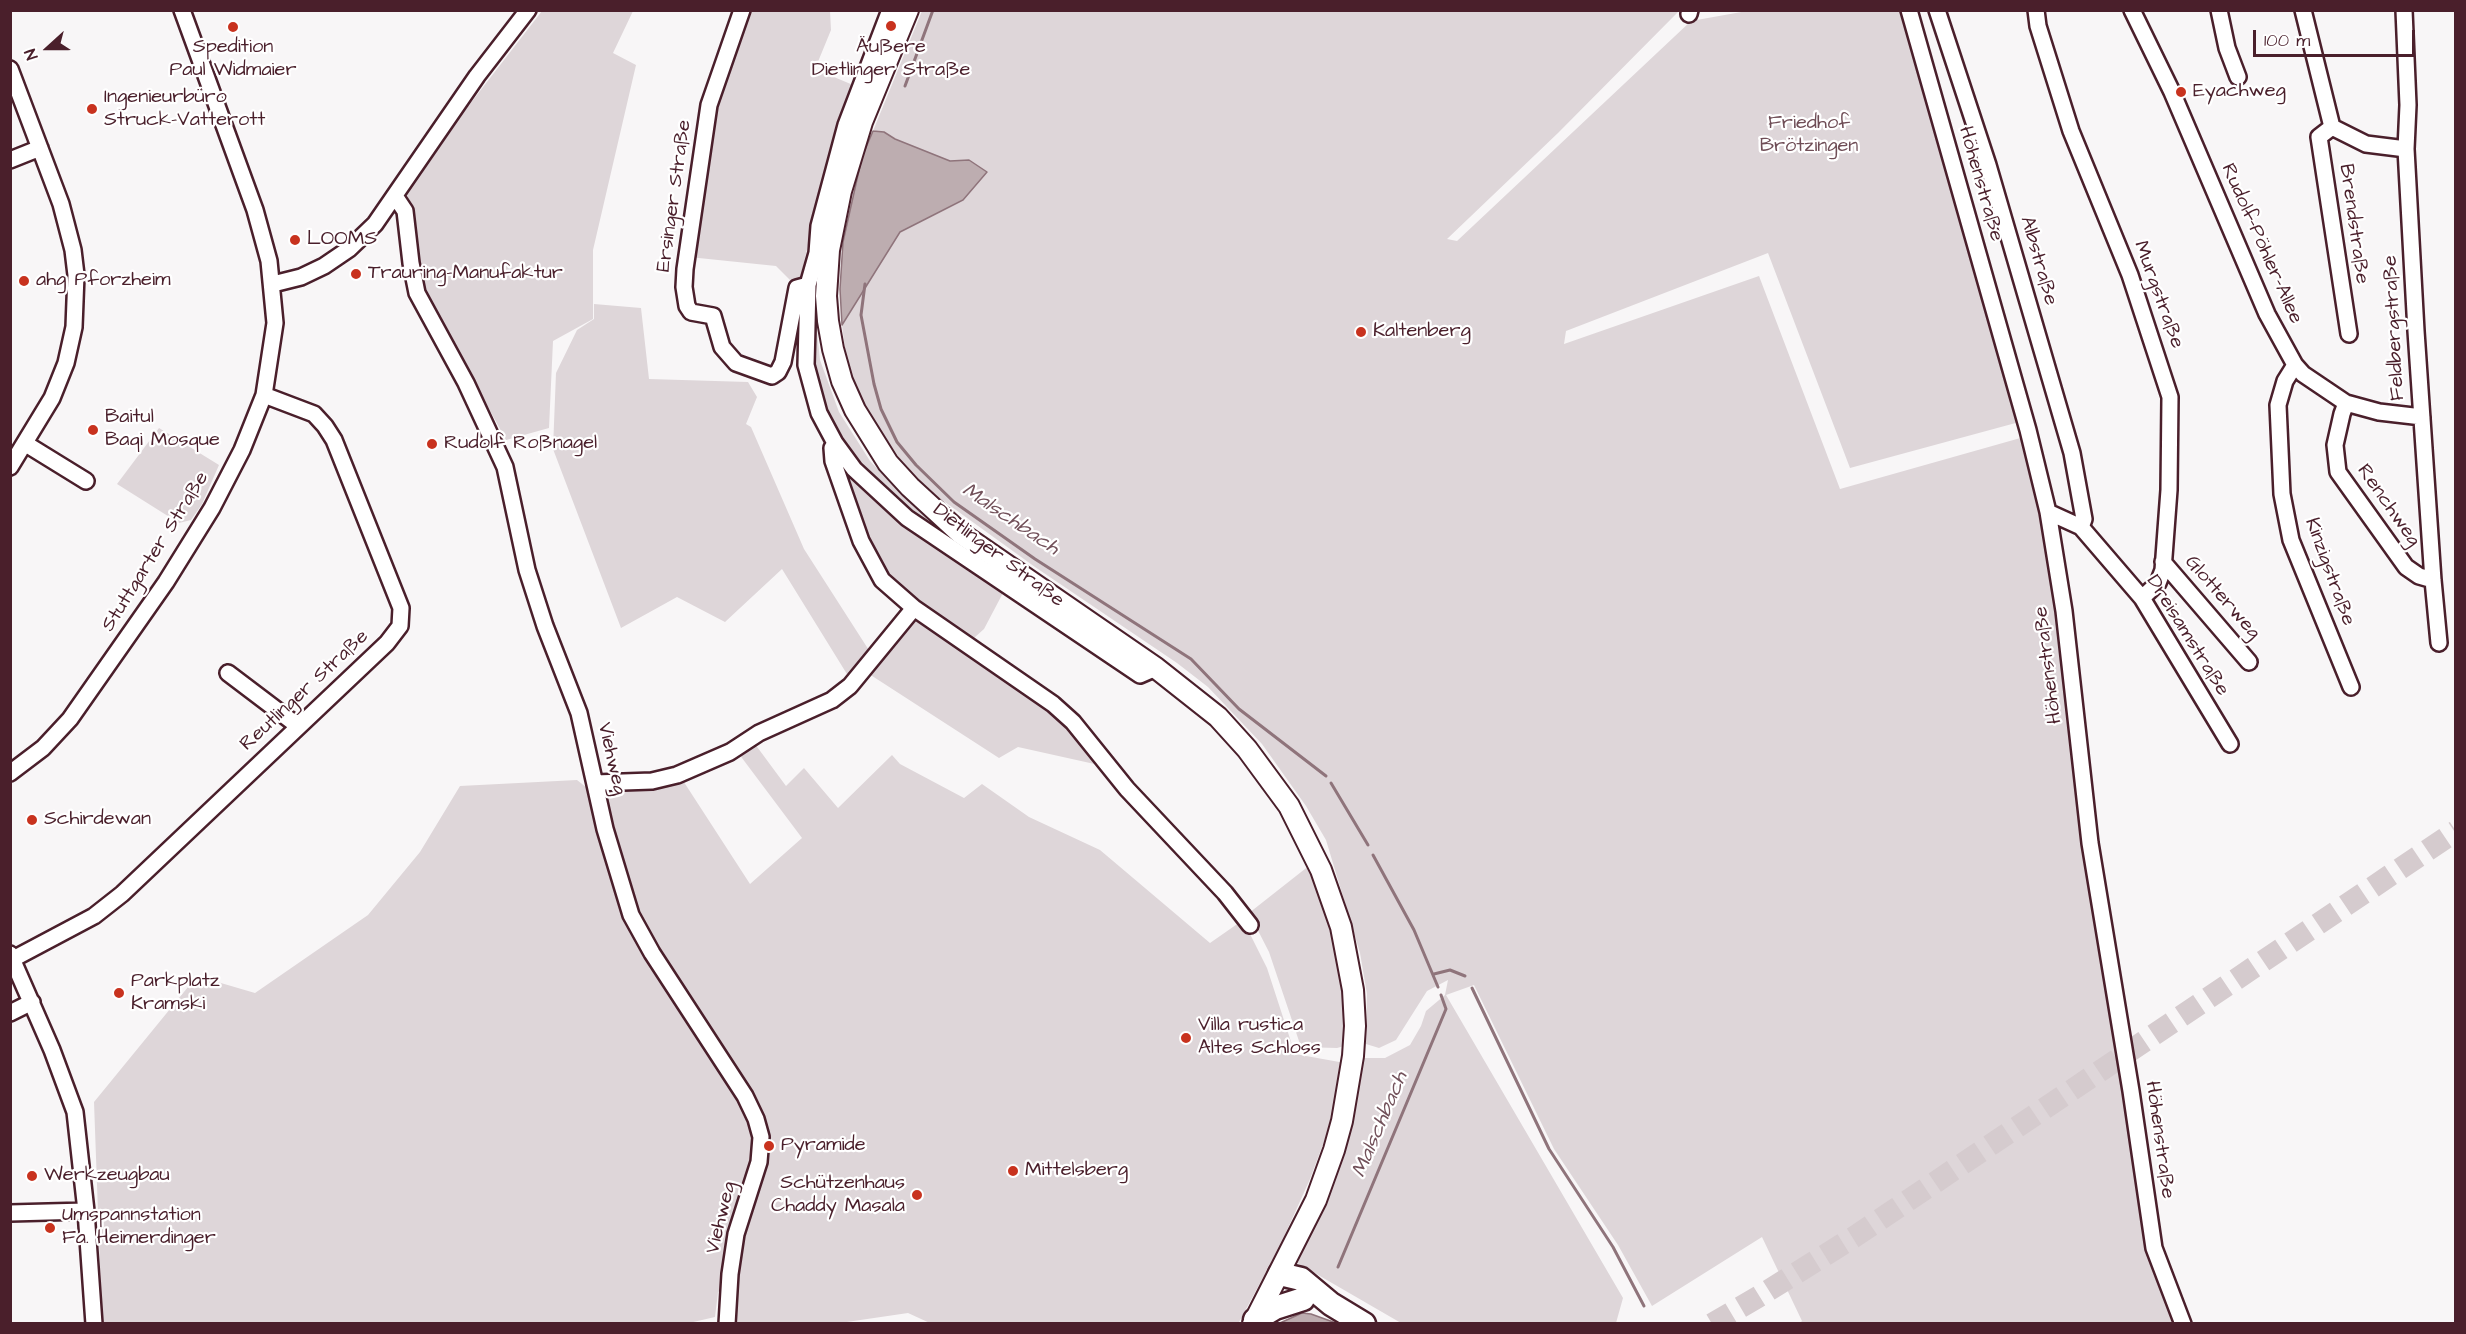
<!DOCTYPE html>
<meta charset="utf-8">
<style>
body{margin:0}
#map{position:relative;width:2466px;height:1334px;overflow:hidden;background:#f8f6f7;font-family:"Architects Daughter",sans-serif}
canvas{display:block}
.frame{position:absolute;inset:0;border:12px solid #4a1f2b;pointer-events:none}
.north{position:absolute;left:18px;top:18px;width:60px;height:60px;-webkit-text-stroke:4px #fff;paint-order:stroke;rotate:249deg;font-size:16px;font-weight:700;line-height:24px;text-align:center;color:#4a1f2b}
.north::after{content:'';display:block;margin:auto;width:21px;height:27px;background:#4a1f2b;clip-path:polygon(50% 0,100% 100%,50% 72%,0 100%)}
.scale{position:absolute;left:2253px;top:30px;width:162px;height:27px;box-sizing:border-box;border:3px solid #4a1f2b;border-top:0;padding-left:8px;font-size:18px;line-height:21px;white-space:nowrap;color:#4a1f2b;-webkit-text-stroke:4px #fff;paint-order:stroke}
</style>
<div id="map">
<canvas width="2466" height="1334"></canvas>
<div class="frame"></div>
<div class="north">N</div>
<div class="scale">100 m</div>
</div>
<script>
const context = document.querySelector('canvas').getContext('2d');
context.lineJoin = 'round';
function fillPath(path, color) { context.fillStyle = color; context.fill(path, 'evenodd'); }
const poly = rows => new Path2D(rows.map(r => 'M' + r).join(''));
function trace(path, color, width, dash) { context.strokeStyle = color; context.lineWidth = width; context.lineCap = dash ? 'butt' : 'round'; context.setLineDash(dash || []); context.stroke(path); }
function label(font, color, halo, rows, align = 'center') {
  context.font = font + ' "Architects Daughter",sans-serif'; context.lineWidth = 4.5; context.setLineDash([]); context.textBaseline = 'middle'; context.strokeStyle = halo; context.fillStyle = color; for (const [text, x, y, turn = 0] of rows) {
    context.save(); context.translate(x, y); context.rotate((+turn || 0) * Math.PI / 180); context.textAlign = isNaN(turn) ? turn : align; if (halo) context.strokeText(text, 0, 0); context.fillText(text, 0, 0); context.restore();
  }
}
const green = poly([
 [1676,10,1678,12,1558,133,1447,239,1457,241,1691,21,1747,11,1904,11,2023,421,1850,468,1768,253,1566,331,1564,344,1759,276,1840,489,2024,437,2043,525,2058,607,2100,963,2126,1100,2180,1323,1800,1323,1802,1321,1762,1237,1652,1306,1618,1245,1554,1149,1474,985,1446,995,1623,1298,1616,1323,1401,1323,1294,1261,1334,1178,1354,1117,1362,1058,1385,1058,1410,1045,1421,1026,1426,1011,1445,995,1448,980,1427,991,1396,1040,1379,1048,1366,1044,1367,994,1360,953,1326,840,1306,806,1262,744,1208,687,1177,663,1035,567,938,497,904,465,857,394,848,372,842,325,900,232,963,201,969,160,950,161,895,139,884,132,873,131,922,11],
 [542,11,633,11,613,53,636,65,593,250,593,319,553,341,549,428,506,440,437,313,422,282,413,258,411,210,406,192,456,116,459,118],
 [745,11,830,11,831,30,815,69,853,85,826,168,801,275,794,284,776,266,689,257,712,104],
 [594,304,641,308,649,379,748,382,757,397,746,424,751,427,804,549,872,655,850,679,782,569,725,622,677,597,621,628,553,449,556,373,577,330,594,319],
 [814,304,820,360,839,412,870,461,905,498,944,531,940,535,930,529,858,466,825,416,810,364],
 [159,428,219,465,202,504,191,520,179,523,117,484],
 [838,454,1004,591,984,629,974,638,963,640,933,620,876,565],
 [917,616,1058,712,1099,765,1018,747,999,758,866,672],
 [752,740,786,786,804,768,838,808,892,755,900,764,964,798,982,784,1029,817,1100,850,1210,943,1243,920,1267,968,1295,1054,1345,1063,1326,1136,1310,1179,1279,1248,1238,1324,932,1324,908,1313,840,1323,732,1323,737,1277,718,1292,715,1317,689,1323,102,1323,94,1102,197,976,255,993,368,915,420,852,460,786,577,780,591,791,680,776,750,884,802,838,736,750],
 [1310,865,1325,902,1345,982,1346,1031,1344,1046,1337,1048,1301,1047,1269,952,1249,913]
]);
const water = poly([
 [873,131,884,132,895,139,950,161,969,160,987,172,963,200,900,232,842,325,840,289,843,242,862,157,873,131],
 [1302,1313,1311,1314,1336,1323,1280,1323,1302,1313]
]);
const stream = poly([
 [905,86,933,10],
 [865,284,861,315,874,384,881,409,897,442,916,465,954,502,1035,559,1191,659,1239,709,1326,776],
 [1331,783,1368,845],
 [1373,855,1414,930,1438,987],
 [1434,974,1450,970,1465,976],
 [1472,988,1549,1149,1613,1247,1644,1306],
 [1338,1267,1446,1009,1441,995]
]);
const highwayTunnel = poly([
 [1712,1324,1758,1297,1854,1237,2456,831]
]);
const minor = poly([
 [742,10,709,105,685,269,684,287,687,306,691,312,713,316,722,347,736,363,772,376,778,372,783,362,797,288,808,285],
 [890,10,846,125,819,226,817,253,808,285,806,365,819,413,835,443,854,469,907,518,1140,675,1156,668],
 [1909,10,2028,430,2048,512,2064,611,2090,843,2131,1091,2154,1248,2183,1324],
 [1937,10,1988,165,2072,453,2084,519,2081,527],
 [2036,10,2038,26,2071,131,2130,275,2170,397,2169,490,2163,570,2158,583,2142,598],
 [2132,10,2172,92,2267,314,2295,365,2303,374,2346,403,2379,412,2422,417],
 [2219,10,2227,48,2238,77],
 [2303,10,2332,127,2319,137,2349,334],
 [2404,10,2408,105,2406,149,2416,331,2433,580,2439,643],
 [1689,14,1690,10],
 [10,69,61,204,73,250,76,275,74,327,66,363,52,398,10,467],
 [2332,127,2366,144,2406,149],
 [10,160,40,148],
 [395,196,405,211,411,263,417,293,466,383,505,467,527,570,545,626,579,713,605,829,631,915,652,953,745,1096,756,1119,761,1137,759,1162,736,1234,730,1274,727,1324],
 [273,284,301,277,324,266,349,249,375,224,477,76,528,10],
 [2295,365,2285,381,2278,405,2282,494,2291,540,2351,687],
 [2346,403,2342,414,2335,445,2338,472,2406,567,2419,576,2433,580],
 [835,443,832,448,833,461,861,541,882,580,914,608,1053,704,1073,722,1127,789,1225,893,1250,925],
 [26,444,86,481],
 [2048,512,2081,527,2142,598,2230,744],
 [2163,562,2249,662],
 [228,673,298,726],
 [10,773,43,748,70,719,166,582,212,508,242,450,264,395,275,323,269,261,255,210,182,10],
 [595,783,652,781,677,775,730,752,759,733,832,700,850,686,914,608],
 [10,954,52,1050,75,1112,86,1211,94,1324],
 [13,959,94,916,122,894,387,643,400,626,401,608,334,440,325,426,314,414,264,395],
 [10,1013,32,1002],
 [10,1213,86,1211]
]);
const major = poly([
 [908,10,862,122,841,191,829,250,826,296,828,321,833,349,842,381,855,410,888,463,910,487,960,533,1156,668,1218,717,1247,749,1289,806,1321,870,1341,927,1353,990,1355,1026,1353,1056,1342,1121,1334,1150,1316,1200,1253,1324]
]);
const highway = poly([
 [1280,1274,1301,1279,1331,1304,1364,1324],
 [1255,1320,1275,1308,1303,1299]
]);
const markers = [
 [891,26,6,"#c8321e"],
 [233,27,6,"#c8321e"],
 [2181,92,6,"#c8321e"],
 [92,109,6,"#c8321e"],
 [295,240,6,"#c8321e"],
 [356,274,6,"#c8321e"],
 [24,281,6,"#c8321e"],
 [1361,332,6,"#c8321e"],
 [93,430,6,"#c8321e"],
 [432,444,6,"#c8321e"],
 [32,820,6,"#c8321e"],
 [119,993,6,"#c8321e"],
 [1186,1038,6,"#c8321e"],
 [769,1146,6,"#c8321e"],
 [1013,1171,6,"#c8321e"],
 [32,1176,6,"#c8321e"],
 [917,1195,6,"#c8321e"],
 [50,1228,6,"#c8321e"]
];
const poiNames = [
 ["Spedition",233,48,"center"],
 ["Paul Widmaier",233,71,"center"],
 ["Äußere",891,48,"center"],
 ["Dietlinger Straße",891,71,"center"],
 ["Eyachweg",2193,92],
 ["Ingenieurbüro",104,98],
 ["Struck-Vatterott",104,121],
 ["LOOMS",307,240],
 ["Trauring-Manufaktur",368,274],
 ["ahg Pforzheim",36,281],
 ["Kaltenberg",1373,332],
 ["Baitul",105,418],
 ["Baqi Mosque",105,441],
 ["Rudolf Roßnagel",444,444],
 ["Schirdewan",44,820],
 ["Parkplatz",131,982],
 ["Kramski",131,1005],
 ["Villa rustica",1198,1026],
 ["Altes Schloss",1198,1049],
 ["Pyramide",781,1146],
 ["Mittelsberg",1025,1171],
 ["Werkzeugbau",44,1176],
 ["Schützenhaus",905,1184,"right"],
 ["Chaddy Masala",905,1207,"right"],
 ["Umspannstation",62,1216],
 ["Fa. Heimerdinger",62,1239]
];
const parkNames = [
 ["Friedhof",1809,124],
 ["Brötzingen",1809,147]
];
const streetNames = [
 ["Höhenstraße",1980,184,74],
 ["Ersinger Straße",675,196,-82],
 ["Brendstraße",2353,224,82],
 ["Rudolf-Pöhler-Allee",2261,244,66],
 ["Albstraße",2038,261,74],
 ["Murgstraße",2158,295,70],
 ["Feldbergstraße",2395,328,-93],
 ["Renchweg",2388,506,55],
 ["Stuttgarter Straße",156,552,-58],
 ["Dietlinger Straße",998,556,37],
 ["Kinzigstraße",2329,572,70],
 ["Glotterweg",2222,598,49],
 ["Dreisamstraße",2187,636,58],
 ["Höhenstraße",2049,665,-97],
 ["Reutlinger Straße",305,691,-43],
 ["Viehweg",611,759,77],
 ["Höhenstraße",2159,1140,82],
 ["Viehweg",722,1218,-76]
];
const waterNames = [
 ["Malschbach",1010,520,34],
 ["Malschbach",1381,1125,-67]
];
fillPath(green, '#ded6d9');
fillPath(water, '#bdadb0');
trace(water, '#8f747b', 1.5);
trace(stream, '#8f747b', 3);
trace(highwayTunnel, '#d5cbce', 22, [22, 11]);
trace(minor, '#4a1f2b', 20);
trace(major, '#4a1f2b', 24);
trace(highway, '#4a1f2b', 27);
trace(minor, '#fff', 15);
trace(major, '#fff', 20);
trace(highway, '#fff', 22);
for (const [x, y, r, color] of markers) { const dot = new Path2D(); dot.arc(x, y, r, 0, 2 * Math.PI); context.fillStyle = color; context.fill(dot); trace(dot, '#fff', 2); }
label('20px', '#4a1f2b', '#fff', poiNames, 'left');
label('20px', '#6f4d56', '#fff', parkNames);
label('20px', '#4a1f2b', '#fff', streetNames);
label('italic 21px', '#72515a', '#fff', waterNames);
</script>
